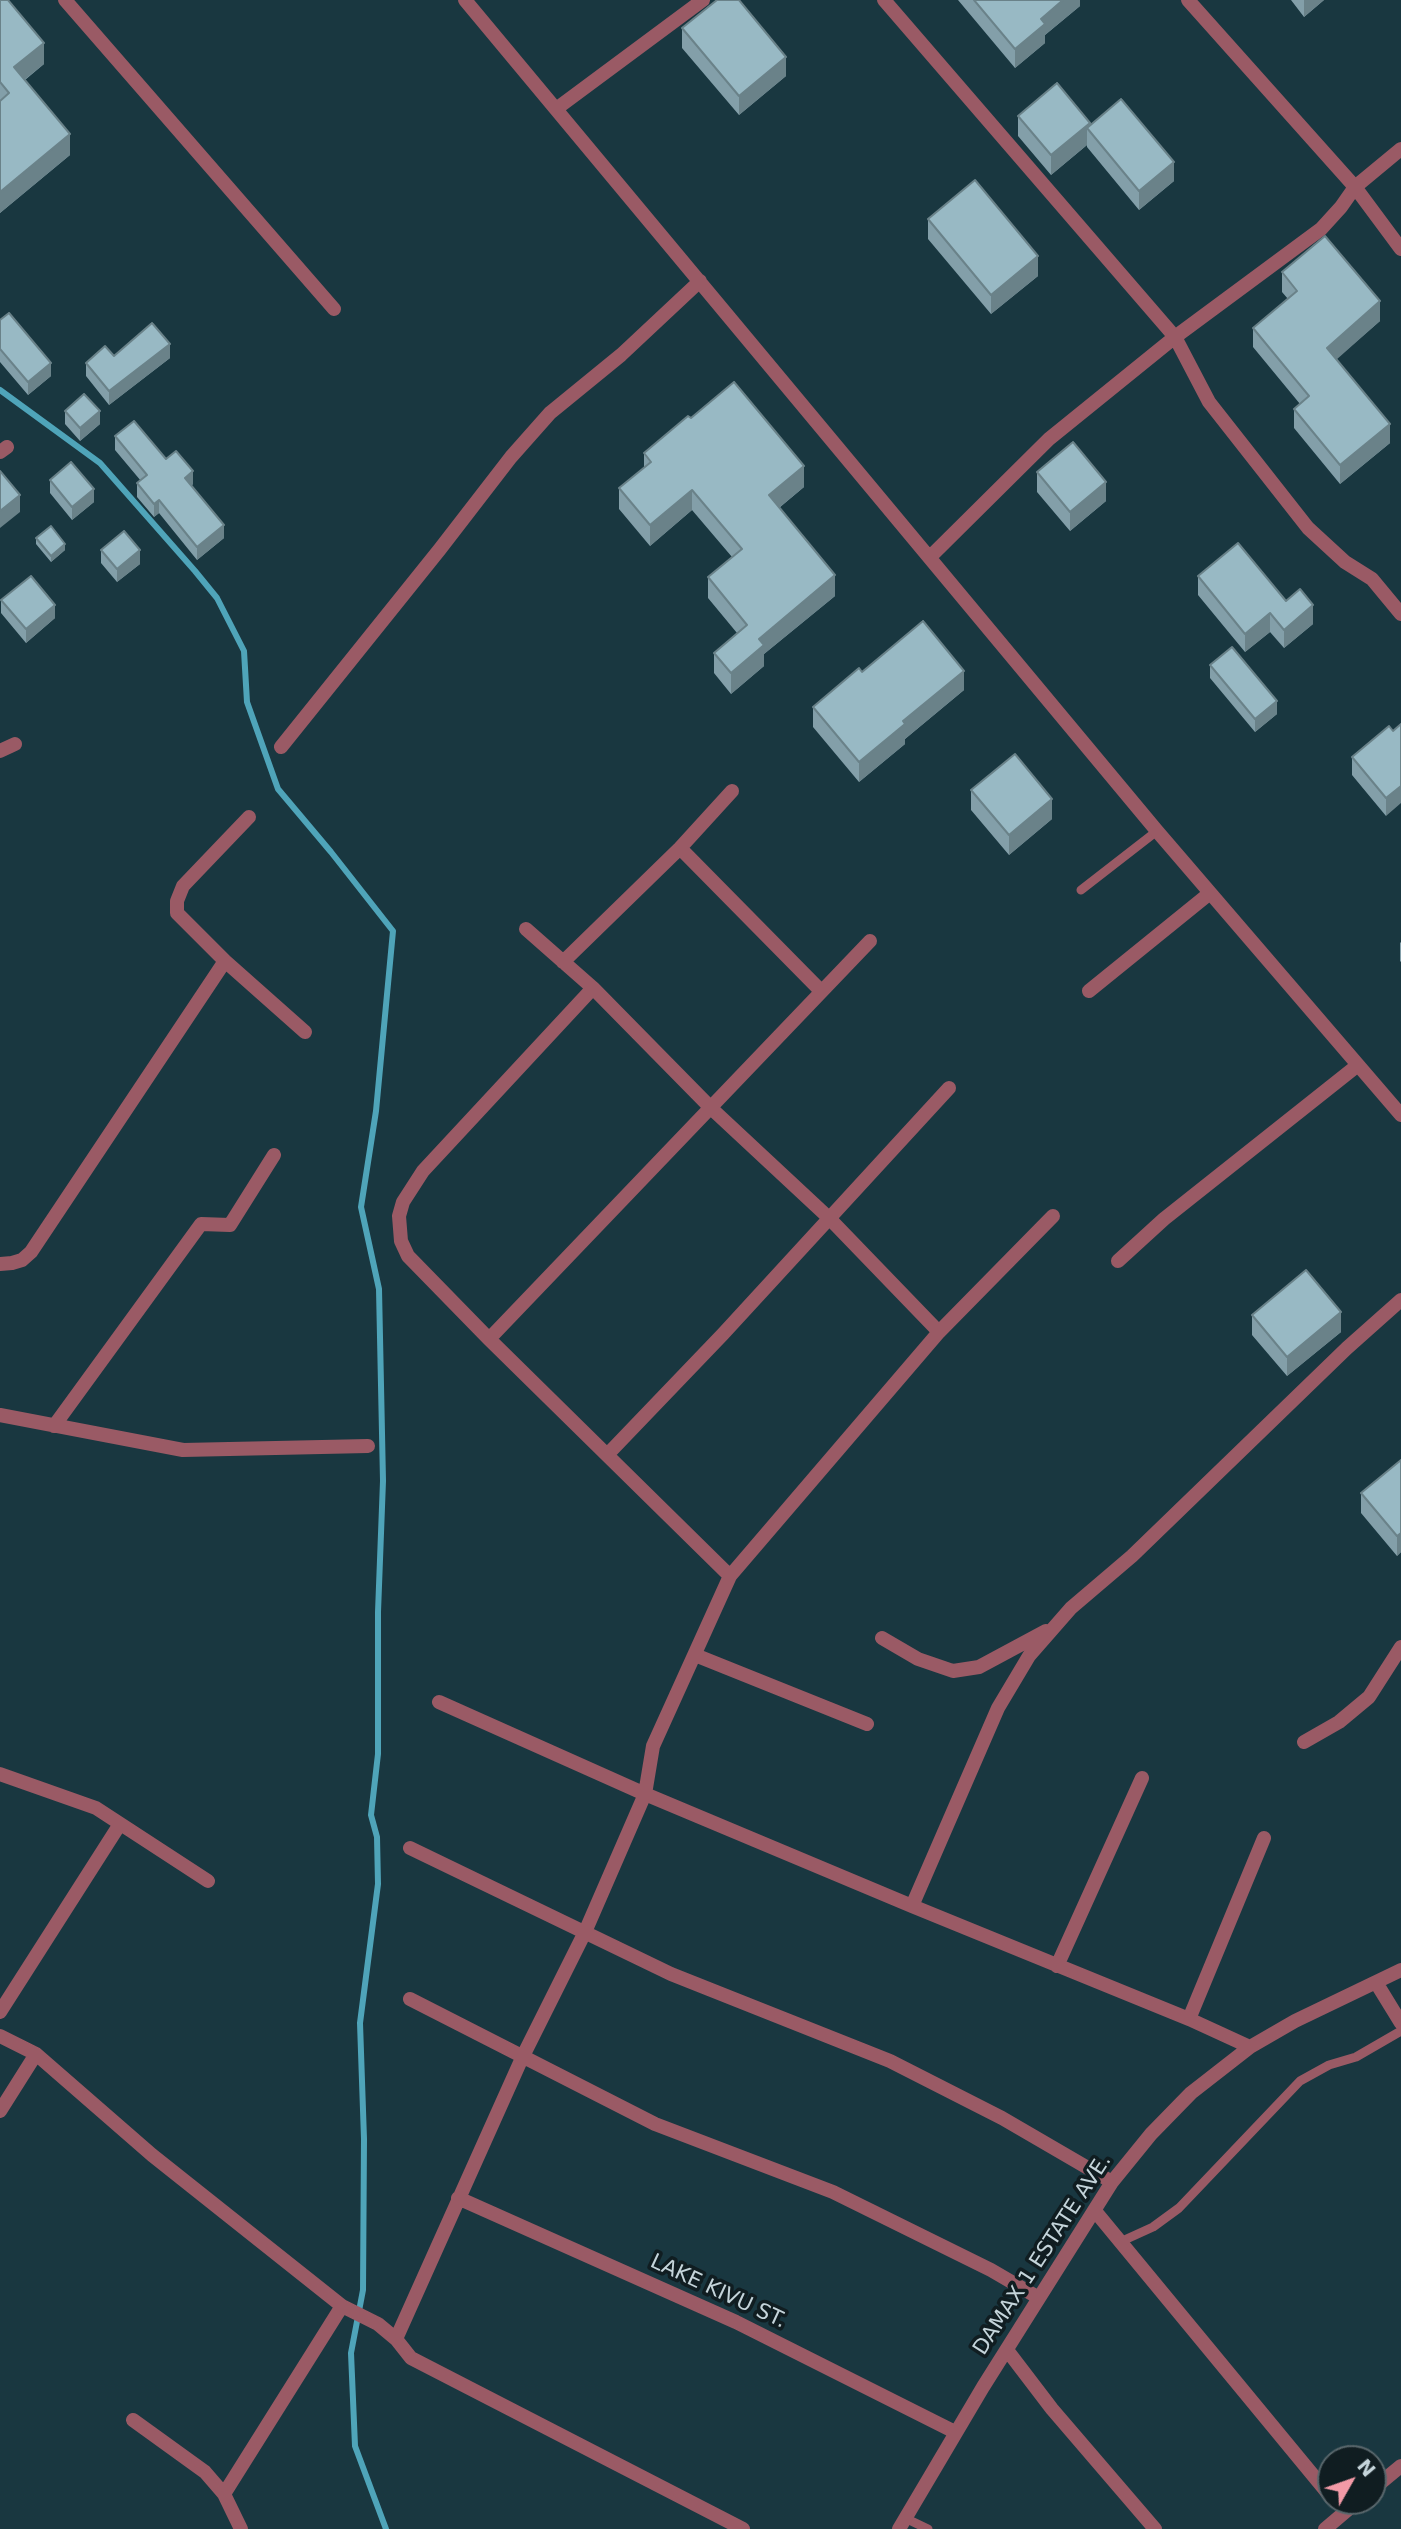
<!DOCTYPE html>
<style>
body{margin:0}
#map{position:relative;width:1401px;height:2529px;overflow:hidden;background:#193740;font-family:"DejaVu Sans",sans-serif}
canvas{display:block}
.north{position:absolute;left:1317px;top:2445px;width:70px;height:70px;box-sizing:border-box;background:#101d21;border:2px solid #58666b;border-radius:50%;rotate:50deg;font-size:19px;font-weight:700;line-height:28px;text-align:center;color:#c4d4da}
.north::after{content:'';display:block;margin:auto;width:24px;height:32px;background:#f39aa7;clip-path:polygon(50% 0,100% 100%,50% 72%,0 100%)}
</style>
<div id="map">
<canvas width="1401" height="2529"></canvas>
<div class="north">N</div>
</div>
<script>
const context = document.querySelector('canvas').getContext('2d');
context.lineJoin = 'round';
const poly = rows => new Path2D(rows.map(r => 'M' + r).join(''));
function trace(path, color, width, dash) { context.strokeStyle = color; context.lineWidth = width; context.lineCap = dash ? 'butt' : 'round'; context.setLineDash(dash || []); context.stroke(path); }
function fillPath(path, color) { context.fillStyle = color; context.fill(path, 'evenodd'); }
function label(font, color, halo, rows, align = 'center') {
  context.font = font + ' "DejaVu Sans",sans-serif'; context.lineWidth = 7; context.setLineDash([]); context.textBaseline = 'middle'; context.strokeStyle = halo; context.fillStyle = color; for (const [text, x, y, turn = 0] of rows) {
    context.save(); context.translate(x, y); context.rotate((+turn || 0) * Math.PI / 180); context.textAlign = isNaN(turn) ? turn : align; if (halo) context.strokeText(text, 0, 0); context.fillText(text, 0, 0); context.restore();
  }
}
const stream = poly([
 [0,390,100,463,195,571,217,598,244,651,247,702,278,789,331,852,393,931,376,1111,361,1207,379,1289,383,1481,378,1612,378,1754,371,1815,377,1837,378,1884,360,2023,364,2139,363,2290,351,2353,355,2446,386,2529]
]);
const lane = poly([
 [1081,890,1157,831],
 [1120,2242,1153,2227,1179,2208,1300,2081,1329,2065,1356,2057,1401,2031],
 [905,2518,928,2529]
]);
const street = poly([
 [65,0,334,309],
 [465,0,1157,831,1401,1115],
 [884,0,1175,337,1209,402,1308,528,1345,562,1372,579,1401,614],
 [1188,0,1355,187,1401,249],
 [556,109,703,0],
 [0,452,7,447],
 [930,557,1049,439,1175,337,1321,229,1341,207,1355,187,1401,149],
 [281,747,440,549,511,457,550,413,621,355,700,281],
 [0,751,15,744],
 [249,817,183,886,177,901,177,913,225,961,305,1032],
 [680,848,821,991],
 [526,929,593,988,712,1109,829,1218,939,1332],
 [563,962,680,848,732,791],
 [593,988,423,1171,403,1202,399,1216,401,1241,408,1256,489,1339,730,1576],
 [1089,991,1210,893],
 [1118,1261,1164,1219,1358,1065],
 [0,1264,12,1263,22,1260,31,1252,225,961],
 [489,1339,870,941],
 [0,1415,183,1450,368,1446],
 [54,1426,201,1224,230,1225,274,1155],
 [607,1455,723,1334,949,1088],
 [882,1638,918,1659,953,1671,979,1667,1046,1631],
 [695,1655,867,1724],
 [439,1702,645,1794,912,1906,1189,2019,1250,2047],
 [1304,1742,1339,1722,1369,1697,1401,1647],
 [0,1774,96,1808,208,1881],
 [410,1848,671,1974,890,2061,1002,2118,1112,2182],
 [912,1906,998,1708,1029,1656,1071,1608,1132,1556,1347,1348,1401,1300],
 [1057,1966,1142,1778],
 [1377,1984,1401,2023],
 [410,1999,655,2124,833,2192,991,2270,1039,2298],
 [0,2012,120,1824],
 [1189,2019,1264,1838],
 [0,2036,36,2054,152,2155,342,2306,378,2324,396,2339,411,2358,743,2529],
 [0,2111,36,2054],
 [458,2198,736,2322,955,2432],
 [1095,2211,1331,2497],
 [396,2339,522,2058,585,1932,645,1794,653,1746,730,1576,939,1332,1053,1216],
 [1007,2350,1052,2409,1155,2529],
 [133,2420,205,2472,224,2494,241,2529],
 [1373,2489,1401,2466],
 [224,2494,342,2306],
 [899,2529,983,2387,1112,2182,1151,2134,1191,2093,1250,2047,1295,2021,1401,1970],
 [1325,2529,1358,2501]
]);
const wall = poly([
 [0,0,44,64,25,80,70,155,0,213],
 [958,0,1080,0,1080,6,1045,35,1045,43,1015,68],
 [1291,0,1324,0,1304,17],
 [682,28,786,76,739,115,682,48],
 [1018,116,1090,125,1174,181,1139,210,1087,147,1087,145,1051,175,1018,136],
 [928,219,1038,276,991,314,928,239],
 [1282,272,1380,321,1336,359,1390,443,1340,484,1294,428,1294,409,1300,404,1253,347,1253,328,1288,299,1282,292],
 [0,320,51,376,28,395,0,362],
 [170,358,109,405,86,376,86,363],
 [65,411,100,424,80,441,65,424],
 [691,418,804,487,779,508,835,596,764,654,764,666,731,694,714,673,714,653,737,633,708,598,708,577,732,557,692,510,650,546,619,509,619,488,644,468,644,453],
 [115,436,166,459,193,484,191,486,224,538,197,560,159,513,154,517,137,497,137,483,141,481,115,450],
 [1037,472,1106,501,1070,531,1037,492],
 [50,480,94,502,72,520,50,493],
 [36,538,65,550,51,562,36,544],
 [101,550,140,564,117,582,101,563],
 [1198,576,1286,601,1313,624,1284,648,1270,632,1245,652,1198,595],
 [1,600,55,618,26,643,1,613],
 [1210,665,1277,714,1255,732,1210,678],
 [862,672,964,690,905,739,905,744,859,782,813,727,813,707],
 [1393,731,1386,816,1352,775,1352,757],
 [971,790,1052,819,1009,855,971,810],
 [1401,942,1401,962,1400,961,1400,943],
 [1252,1315,1341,1332,1287,1376,1252,1335],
 [1401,1460,1401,1552,1397,1556,1361,1513,1361,1493]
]);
const shadedWall = poly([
 [1063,0,1080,0,1080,6,1045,35,1045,43,1015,68,1015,49,1041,19],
 [1304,0,1324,0,1304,17],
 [44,43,44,64,14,88,14,67],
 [786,57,786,76,739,115,739,96],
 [1090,123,1090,132,1087,128,1087,145,1051,175,1051,155],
 [70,134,70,155,0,213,0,192],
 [1174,162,1174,181,1139,210,1139,191],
 [1038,256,1038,276,991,314,991,295],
 [1380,301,1380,321,1327,368,1327,348],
 [170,344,170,358,109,405,109,391],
 [51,363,51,376,28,395,28,382],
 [100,411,100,424,80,441,80,428],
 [1390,424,1390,443,1340,484,1340,465],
 [804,466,804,487,769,516,769,495],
 [193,471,193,484,185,491,185,478],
 [1106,482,1106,501,1070,531,1070,512],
 [94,489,94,502,72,520,72,507],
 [692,490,692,510,650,546,650,525],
 [20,495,20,512,0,528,0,511],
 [159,500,159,513,154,517,154,504],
 [224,525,224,538,197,560,197,547],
 [65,544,65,550,51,562,51,556],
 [140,550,140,564,117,582,117,569],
 [835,575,835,596,764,654,764,666,731,694,731,673,759,639],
 [55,605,55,618,26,643,26,629],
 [1313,605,1313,624,1284,648,1284,630],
 [1270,613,1270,632,1245,652,1245,634],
 [964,671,964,690,905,739,905,744,859,782,859,762,903,721],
 [1277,701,1277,714,1255,732,1255,719],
 [1401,786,1401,803,1386,816,1386,798],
 [1052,799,1052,819,1009,855,1009,835],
 [1341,1312,1341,1332,1287,1376,1287,1357],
 [1401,1533,1401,1552,1397,1556,1397,1536]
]);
const building = poly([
 [0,0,8,0,44,43,14,67,70,134,0,192,0,101,9,93,0,82,0,0],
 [717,0,739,0,786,57,739,96,682,28,717,0],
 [974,0,1063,0,1041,19,1045,24,1015,49,974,0],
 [1057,83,1090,123,1051,155,1018,116,1057,83],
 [1121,99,1174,162,1139,191,1087,128,1121,99],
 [975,180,1038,256,991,295,928,219,975,180],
 [1325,236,1380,301,1327,348,1390,424,1340,465,1294,409,1309,396,1253,328,1297,291,1282,272,1325,236],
 [9,313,51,363,28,382,0,349,0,320,9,313],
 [152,323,170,344,109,391,86,363,105,346,114,356,152,323],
 [734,382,804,466,769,495,835,575,759,639,764,645,731,673,714,653,747,625,708,577,742,549,692,490,650,525,619,488,651,462,644,453,688,416,691,418,734,382],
 [84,394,100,411,80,428,65,411,84,394],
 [134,421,166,459,176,451,193,471,185,478,224,525,197,547,159,500,154,504,137,483,147,475,115,436,134,421],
 [1073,442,1106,482,1070,512,1037,472,1073,442],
 [71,462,94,489,72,507,50,480,71,462],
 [0,471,20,495,0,511,0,471],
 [51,526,65,544,51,556,36,538,51,526],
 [124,531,140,550,117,569,101,550,124,531],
 [1238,543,1286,601,1300,589,1313,605,1284,630,1270,613,1245,634,1198,576,1238,543],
 [31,576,55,605,26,629,1,600,31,576],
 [923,621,964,671,903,721,905,724,859,762,813,707,859,668,862,672,923,621],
 [1232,647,1277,701,1255,719,1210,665,1232,647],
 [1401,724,1401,786,1386,798,1352,757,1389,726,1393,731,1401,724],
 [1015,754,1052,799,1009,835,971,790,1015,754],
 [1306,1270,1341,1312,1287,1357,1252,1315,1306,1270],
 [1401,1460,1401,1533,1397,1536,1361,1493,1401,1460]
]);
const streetNames = [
 ["DAMAX 1 ESTATE AVE.",1043,2255,-57],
 ["LAKE KIVU ST.",718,2292,25]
];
trace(stream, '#4fa4b9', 6);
trace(lane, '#9a5a65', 9);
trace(street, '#9a5a65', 14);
fillPath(wall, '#839fa9');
fillPath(shadedWall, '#6a8289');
fillPath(building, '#98b9c4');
trace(building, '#6a8289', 2);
label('21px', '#c4d4da', '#101d21', streetNames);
</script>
